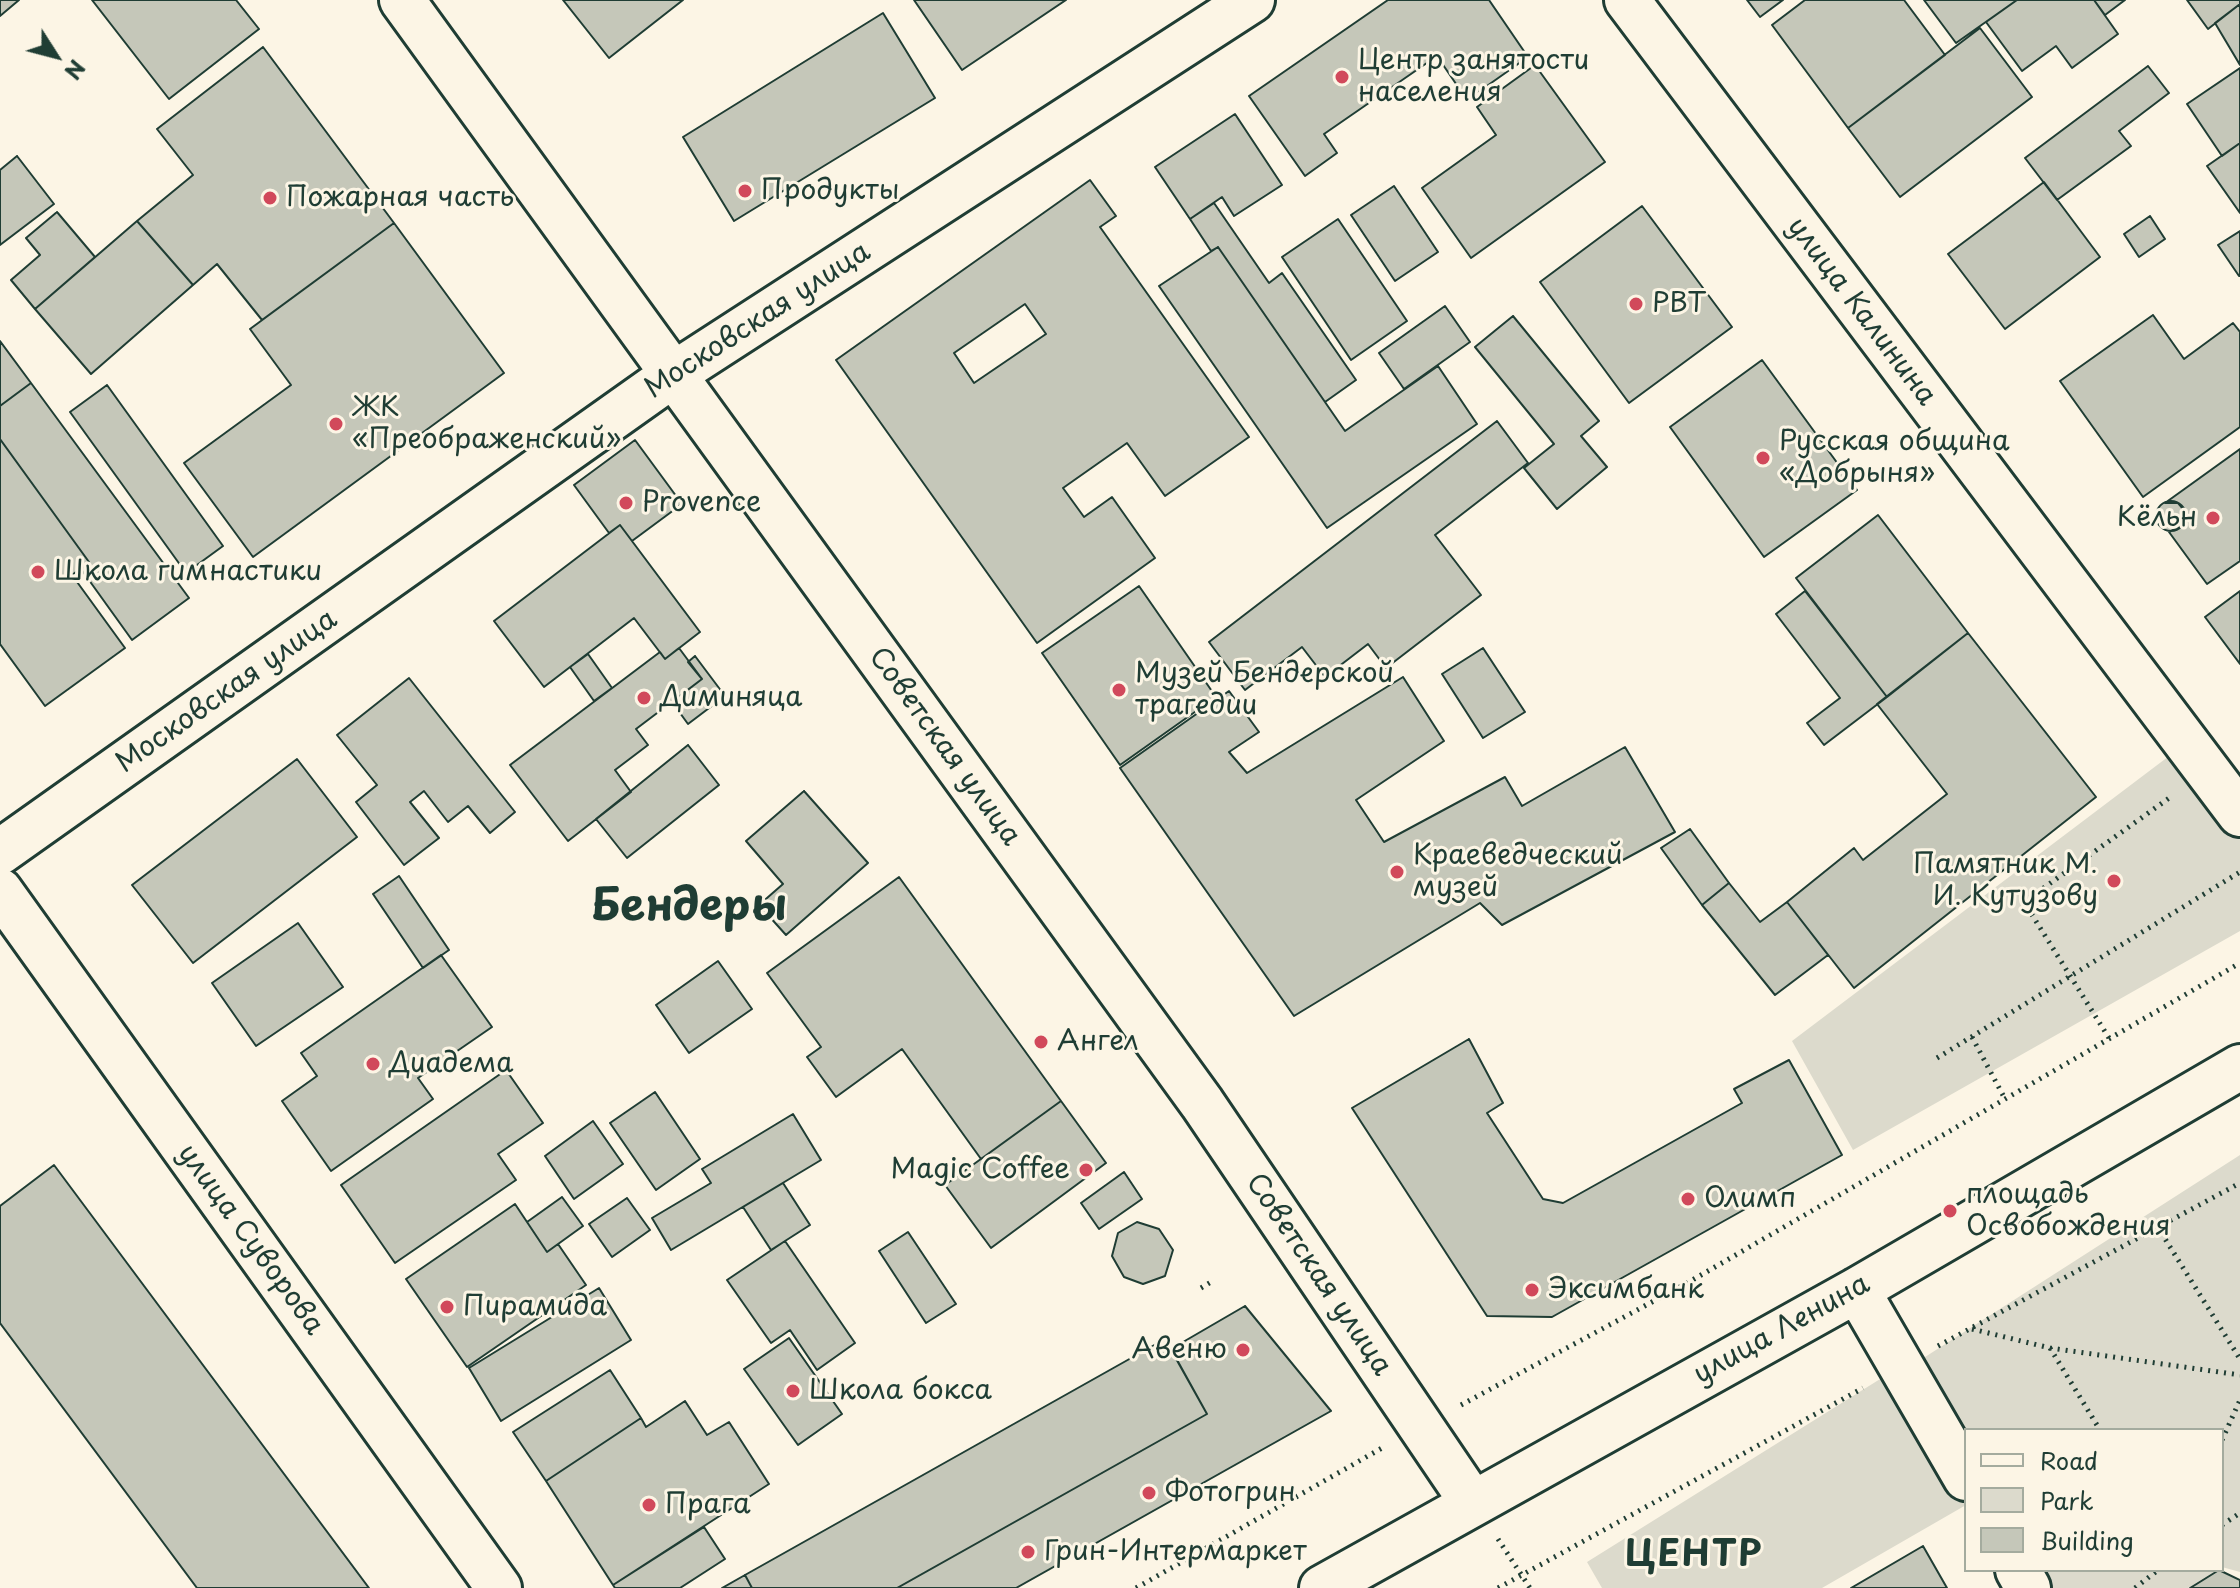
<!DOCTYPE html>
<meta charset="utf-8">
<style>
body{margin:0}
#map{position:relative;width:2240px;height:1588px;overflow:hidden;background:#fcf5e5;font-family:"Playpen Sans",sans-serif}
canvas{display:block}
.legend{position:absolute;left:1964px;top:1428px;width:260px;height:144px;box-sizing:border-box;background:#fcf5e5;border:2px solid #a4ab9e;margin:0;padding:10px 14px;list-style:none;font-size:24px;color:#1f3d34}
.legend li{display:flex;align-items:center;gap:16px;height:40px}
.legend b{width:40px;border:2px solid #a4ab9e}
.north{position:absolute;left:16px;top:16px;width:80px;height:80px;-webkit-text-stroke:6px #fcf5e5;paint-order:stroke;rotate:126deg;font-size:22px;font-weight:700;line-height:32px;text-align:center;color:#1f3d34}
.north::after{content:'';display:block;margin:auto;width:28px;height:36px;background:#1f3d34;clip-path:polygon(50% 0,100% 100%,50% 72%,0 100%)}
</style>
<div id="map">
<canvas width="2240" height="1588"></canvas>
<ul class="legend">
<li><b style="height:10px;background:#fcf5e5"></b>Road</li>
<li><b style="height:22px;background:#dcdacc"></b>Park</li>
<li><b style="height:22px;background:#c5c7b9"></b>Building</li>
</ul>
<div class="north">N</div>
</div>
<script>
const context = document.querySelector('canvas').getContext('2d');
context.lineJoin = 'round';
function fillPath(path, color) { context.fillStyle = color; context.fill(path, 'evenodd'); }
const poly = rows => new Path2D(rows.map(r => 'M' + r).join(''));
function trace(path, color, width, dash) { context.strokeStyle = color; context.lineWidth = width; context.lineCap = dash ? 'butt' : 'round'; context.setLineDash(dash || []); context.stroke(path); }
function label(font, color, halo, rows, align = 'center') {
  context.font = font + ' "Playpen Sans",sans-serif'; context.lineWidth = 6; context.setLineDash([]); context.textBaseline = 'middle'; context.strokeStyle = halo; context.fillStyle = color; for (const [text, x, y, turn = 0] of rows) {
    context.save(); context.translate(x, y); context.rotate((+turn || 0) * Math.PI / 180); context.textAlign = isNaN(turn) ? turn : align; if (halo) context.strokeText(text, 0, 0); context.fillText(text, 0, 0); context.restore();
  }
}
const green = poly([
 [2185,744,2240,814,2240,931,1853,1150,1792,1041],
 [2240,1155,2240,1572,2222,1567,2222,1430,1966,1430,1966,1453,1911,1366],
 [1901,1366,1966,1478,1966,1505,1822,1588,1602,1588,1587,1562],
 [2036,1570,2217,1570,2188,1588,2046,1588]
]);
const building = poly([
 [0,0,19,0,0,16,0,0],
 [92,0,236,0,259,29,169,99,92,0],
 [563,0,683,0,609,58,563,0],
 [914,0,1066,0,962,70,914,0],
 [1388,0,1489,0,1528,57,1467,100,1437,56,1324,134,1337,153,1305,176,1249,96,1388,0],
 [1747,0,1783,0,1760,17,1747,0],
 [1805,0,1904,0,1945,55,1848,128,1772,25,1805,0],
 [1924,0,2017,0,1956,43,1924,0],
 [2017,0,2094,0,2118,34,2072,68,2056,46,2022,71,1986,22,2017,0],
 [2094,0,2125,0,2105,15,2094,0],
 [2187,0,2240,0,2240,4,2208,29,2187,0],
 [2240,4,2240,65,2215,23,2240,4],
 [883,13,935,98,734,221,683,137,883,13],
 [1980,28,2032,97,1900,197,1848,128,1980,28],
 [263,47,394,223,262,320,217,264,193,285,137,221,193,175,157,129,263,47],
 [1535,65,1605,162,1471,258,1422,188,1496,135,1477,107,1535,65],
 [2148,66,2169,93,2119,131,2131,146,2057,200,2025,158,2148,66],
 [2240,68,2240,143,2222,156,2187,104,2240,68],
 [1235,114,1282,185,1234,216,1222,197,1190,219,1155,167,1235,114],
 [2240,143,2240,213,2207,166,2240,143],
 [17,156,54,204,0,245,0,170,17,156],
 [1090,180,1116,216,1100,227,1249,437,1165,496,1127,443,1063,488,1084,517,1112,497,1155,558,1037,643,836,360,1090,180],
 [1025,304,1046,334,974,383,954,353,1025,304],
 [2044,182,2100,257,2005,329,1948,254,2044,182],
 [1394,186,1438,252,1395,281,1351,215,1394,186],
 [1214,203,1269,283,1282,273,1356,380,1325,402,1218,247,1211,251,1190,219,1214,203],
 [1642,206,1732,327,1629,403,1540,282,1642,206],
 [57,212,95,257,35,309,11,280,40,255,26,238,57,212],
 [2150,216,2165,239,2139,257,2124,234,2150,216],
 [1338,219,1407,321,1351,360,1282,257,1338,219],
 [137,221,193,285,91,374,35,309,137,221],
 [394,223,504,373,253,557,184,463,291,385,250,329,394,223],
 [2240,231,2240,276,2239,276,2218,245,2240,231],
 [1218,247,1345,431,1438,366,1477,424,1327,528,1159,286,1218,247],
 [1445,306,1470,342,1404,389,1379,353,1445,306],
 [2153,315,2184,359,2233,323,2240,332,2240,427,2143,497,2060,381,2153,315],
 [1513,316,1599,421,1581,436,1607,467,1557,509,1524,468,1554,444,1475,347,1513,316],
 [0,341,31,383,0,406,0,341],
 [1762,360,1857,490,1764,557,1670,427,1762,360],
 [31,383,189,598,132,640,81,569,89,562,0,439,0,406,31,383],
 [107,385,223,546,186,573,70,412,107,385],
 [1497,421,1528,463,1435,535,1481,595,1386,668,1368,644,1325,677,1302,647,1245,690,1209,642,1497,421],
 [0,439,89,562,72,575,125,648,45,706,0,644,0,439],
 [635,440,682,504,632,541,620,525,609,533,574,485,635,440],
 [2240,449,2240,561,2207,584,2169,532,2183,525,2186,515,2184,510,2178,503,2165,503,2240,449],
 '2156 516a15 15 0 1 1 30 0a15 15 0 1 1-30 0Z',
 [1878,515,1968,633,1887,697,1796,578,1878,515],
 [620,525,700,632,665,659,634,618,544,687,494,621,620,525],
 [1139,586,1216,697,1120,765,1042,653,1139,586],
 [1805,591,1887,697,1824,745,1807,723,1840,698,1776,614,1805,591],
 [2240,591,2240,664,2205,617,2240,591],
 [1968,633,2096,797,1854,988,1787,902,1854,848,1863,860,1947,794,1877,704,1968,633],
 [679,648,702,679,636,729,648,745,615,770,631,792,568,841,510,765,660,652,665,659,679,648],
 [1483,648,1525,712,1483,738,1442,674,1483,648],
 [588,654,612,688,594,701,570,667,588,654],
 [695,656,725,696,688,724,672,702,702,679,688,662,695,656],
 [1403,677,1444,741,1356,800,1384,842,1505,777,1522,806,1625,747,1675,832,1502,925,1480,903,1294,1016,1120,768,1229,691,1259,732,1229,752,1247,773,1403,677],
 [409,678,515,812,490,833,468,806,448,822,424,791,410,802,439,838,404,865,356,802,377,785,337,735,409,678],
 [688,745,719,785,627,858,596,819,688,745],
 [297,759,357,837,193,963,132,885,297,759],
 [804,791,868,863,786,935,759,905,783,884,746,841,804,791],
 [1690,829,1729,883,1702,905,1661,848,1690,829],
 [399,876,449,950,423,968,373,894,399,876],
 [899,877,1061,1101,981,1159,902,1049,836,1097,807,1057,821,1047,767,973,899,877],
 [1729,883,1760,922,1787,902,1828,955,1775,995,1702,905,1729,883],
 [298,923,343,987,256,1046,212,983,298,923],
 [441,955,492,1027,418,1078,433,1099,331,1171,282,1101,317,1076,301,1053,441,955],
 [718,961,752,1009,689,1053,656,1005,718,961],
 [1469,1039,1503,1103,1487,1113,1543,1199,1563,1203,1742,1103,1734,1089,1789,1060,1842,1155,1552,1317,1487,1316,1352,1108,1469,1039],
 [506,1070,543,1123,498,1154,516,1180,395,1263,341,1185,506,1070],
 [655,1092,700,1159,656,1190,610,1123,655,1092],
 [1061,1101,1106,1163,991,1248,945,1185,1061,1101],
 [793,1114,821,1160,671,1250,652,1218,711,1183,702,1169,793,1114],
 [593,1121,623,1164,574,1199,545,1156,593,1121],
 [54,1165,369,1588,197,1588,0,1323,0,1206,54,1165],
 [1124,1172,1142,1199,1099,1229,1081,1203,1124,1172],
 [783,1183,810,1225,771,1250,743,1207,783,1183],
 [562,1197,583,1226,547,1252,527,1222,562,1197],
 [627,1198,650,1230,612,1257,589,1224,627,1198],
 [515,1204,547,1252,558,1244,586,1285,467,1367,406,1279,515,1204],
 [1137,1222,1159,1229,1173,1250,1165,1276,1143,1284,1124,1277,1112,1256,1118,1233,1137,1222],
 [908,1232,956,1304,926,1323,879,1251,908,1232],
 [785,1241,855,1343,817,1370,790,1330,771,1343,727,1280,785,1241],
 [599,1288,631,1340,501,1421,469,1368,599,1288],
 [1245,1306,1331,1411,1016,1588,897,1588,1207,1414,1171,1349,1245,1306],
 [789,1338,842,1414,798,1445,744,1369,789,1338],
 [1165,1339,1207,1414,897,1588,752,1588,745,1575,1165,1339],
 [610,1370,641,1418,546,1481,513,1432,610,1370],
 [685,1401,707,1435,729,1422,769,1484,613,1585,546,1481,641,1418,646,1427,685,1401],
 [704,1527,725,1559,680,1588,615,1588,613,1585,704,1527],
 [1923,1546,1947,1588,1851,1588,1923,1546],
 [2219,1570,2240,1580,2240,1588,2190,1588,2219,1570],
 [745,1575,752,1588,722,1588,745,1575]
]);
const path = poly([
 [1972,1037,2005,1099],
 [2109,1038,2024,902,2172,796],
 [1937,1058,2240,872],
 [2157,1226,2240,1359],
 [1201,1288,1211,1282],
 [1972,1329,2050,1348,2240,1375],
 [1938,1346,2240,1183],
 [2050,1348,2100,1430],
 [1461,1405,1689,1282,2240,963],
 [2222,1440,2240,1400],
 [2222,1525,2240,1513],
 [1498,1539,1530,1588],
 [1136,1588,1382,1448],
 [1498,1588,1863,1388],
 [2135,1588,2158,1570]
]);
const minor = poly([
 [402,0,1202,1103,1472,1502],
 [1627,0,2240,814],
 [0,852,674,374,1252,0],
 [1857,1290,1966,1478],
 [2018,1570,2028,1588],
 [1322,1588,1857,1290,2240,1067]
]);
const major = poly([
 [0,891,499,1588]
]);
const markers = [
 [1342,77,8,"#d1495b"],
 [745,191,8,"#d1495b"],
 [270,198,8,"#d1495b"],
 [1636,304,8,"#d1495b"],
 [336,424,8,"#d1495b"],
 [1763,458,8,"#d1495b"],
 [626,503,8,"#d1495b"],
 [2213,518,8,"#d1495b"],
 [38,572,8,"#d1495b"],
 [1119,690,8,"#d1495b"],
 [644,698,8,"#d1495b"],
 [1397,872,8,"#d1495b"],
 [2114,881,8,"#d1495b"],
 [1041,1042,8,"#d1495b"],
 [373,1064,8,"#d1495b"],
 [1086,1170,8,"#d1495b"],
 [1688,1199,8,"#d1495b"],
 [1950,1211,8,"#d1495b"],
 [1532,1290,8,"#d1495b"],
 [447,1307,8,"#d1495b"],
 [1243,1350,8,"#d1495b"],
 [793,1391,8,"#d1495b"],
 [1149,1493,8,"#d1495b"],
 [649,1505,8,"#d1495b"],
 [1028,1552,8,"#d1495b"]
];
const poiNames = [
 ["Центр занятости",1358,61],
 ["населения",1358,93],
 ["Продукты",761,191],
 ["Пожарная часть",286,198],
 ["РВТ",1652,304],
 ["ЖК",352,408],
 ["«Преображенский»",352,440],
 ["Русская община",1779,442],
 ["«Добрыня»",1779,474],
 ["Provence",642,503],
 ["Кёльн",2197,518,"right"],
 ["Школа гимнастики",54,572],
 ["Музей Бендерской",1135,674],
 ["трагедии",1135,706],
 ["Диминяца",660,698],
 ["Краеведческий",1413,856],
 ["музей",1413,888],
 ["Памятник М.",2098,865,"right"],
 ["И. Кутузову",2098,897,"right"],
 ["Ангел",1057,1042],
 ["Диадема",389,1064],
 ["Magic Coffee",1070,1170,"right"],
 ["площадь",1966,1195],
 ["Освобождения",1966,1227],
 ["Олимп",1704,1199],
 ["Эксимбанк",1548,1290],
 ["Пирамида",463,1307],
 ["Авеню",1227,1350,"right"],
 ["Школа бокса",809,1391],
 ["Фотогрин",1165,1493],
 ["Прага",665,1505],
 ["Грин-Интермаркет",1044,1552]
];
const streetNames = [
 ["улица Калинина",1861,312,53],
 ["Московская улица",758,321,-33],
 ["Московская улица",227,692,-35],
 ["Советская улица",944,747,54],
 ["улица Суворова",250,1240,54],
 ["Советская улица",1318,1275,56],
 ["улица Ленина",1782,1330,-29]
];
const districtNames = [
 ["ЦЕНТР",1694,1556]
];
const townNames = [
 ["Бендеры",689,908]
];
fillPath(green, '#dcdacc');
fillPath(building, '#c5c7b9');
trace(building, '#1f3d34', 2);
trace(minor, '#1f3d34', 50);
trace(major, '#1f3d34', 50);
trace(path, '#1f3d34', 5, [2, 6]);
trace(minor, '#fcf5e5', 44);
trace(major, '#fcf5e5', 44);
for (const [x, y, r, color] of markers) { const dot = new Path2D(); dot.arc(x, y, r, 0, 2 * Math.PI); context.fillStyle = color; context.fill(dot); trace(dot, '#fcf5e5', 3); }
label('28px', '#1f3d34', '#fcf5e5', poiNames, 'left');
label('28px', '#1f3d34', '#fcf5e5', streetNames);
context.letterSpacing = '2px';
label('bold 36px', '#1f3d34', '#fcf5e5', districtNames);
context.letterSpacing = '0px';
label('bold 44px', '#1f3d34', '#fcf5e5', townNames);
</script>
